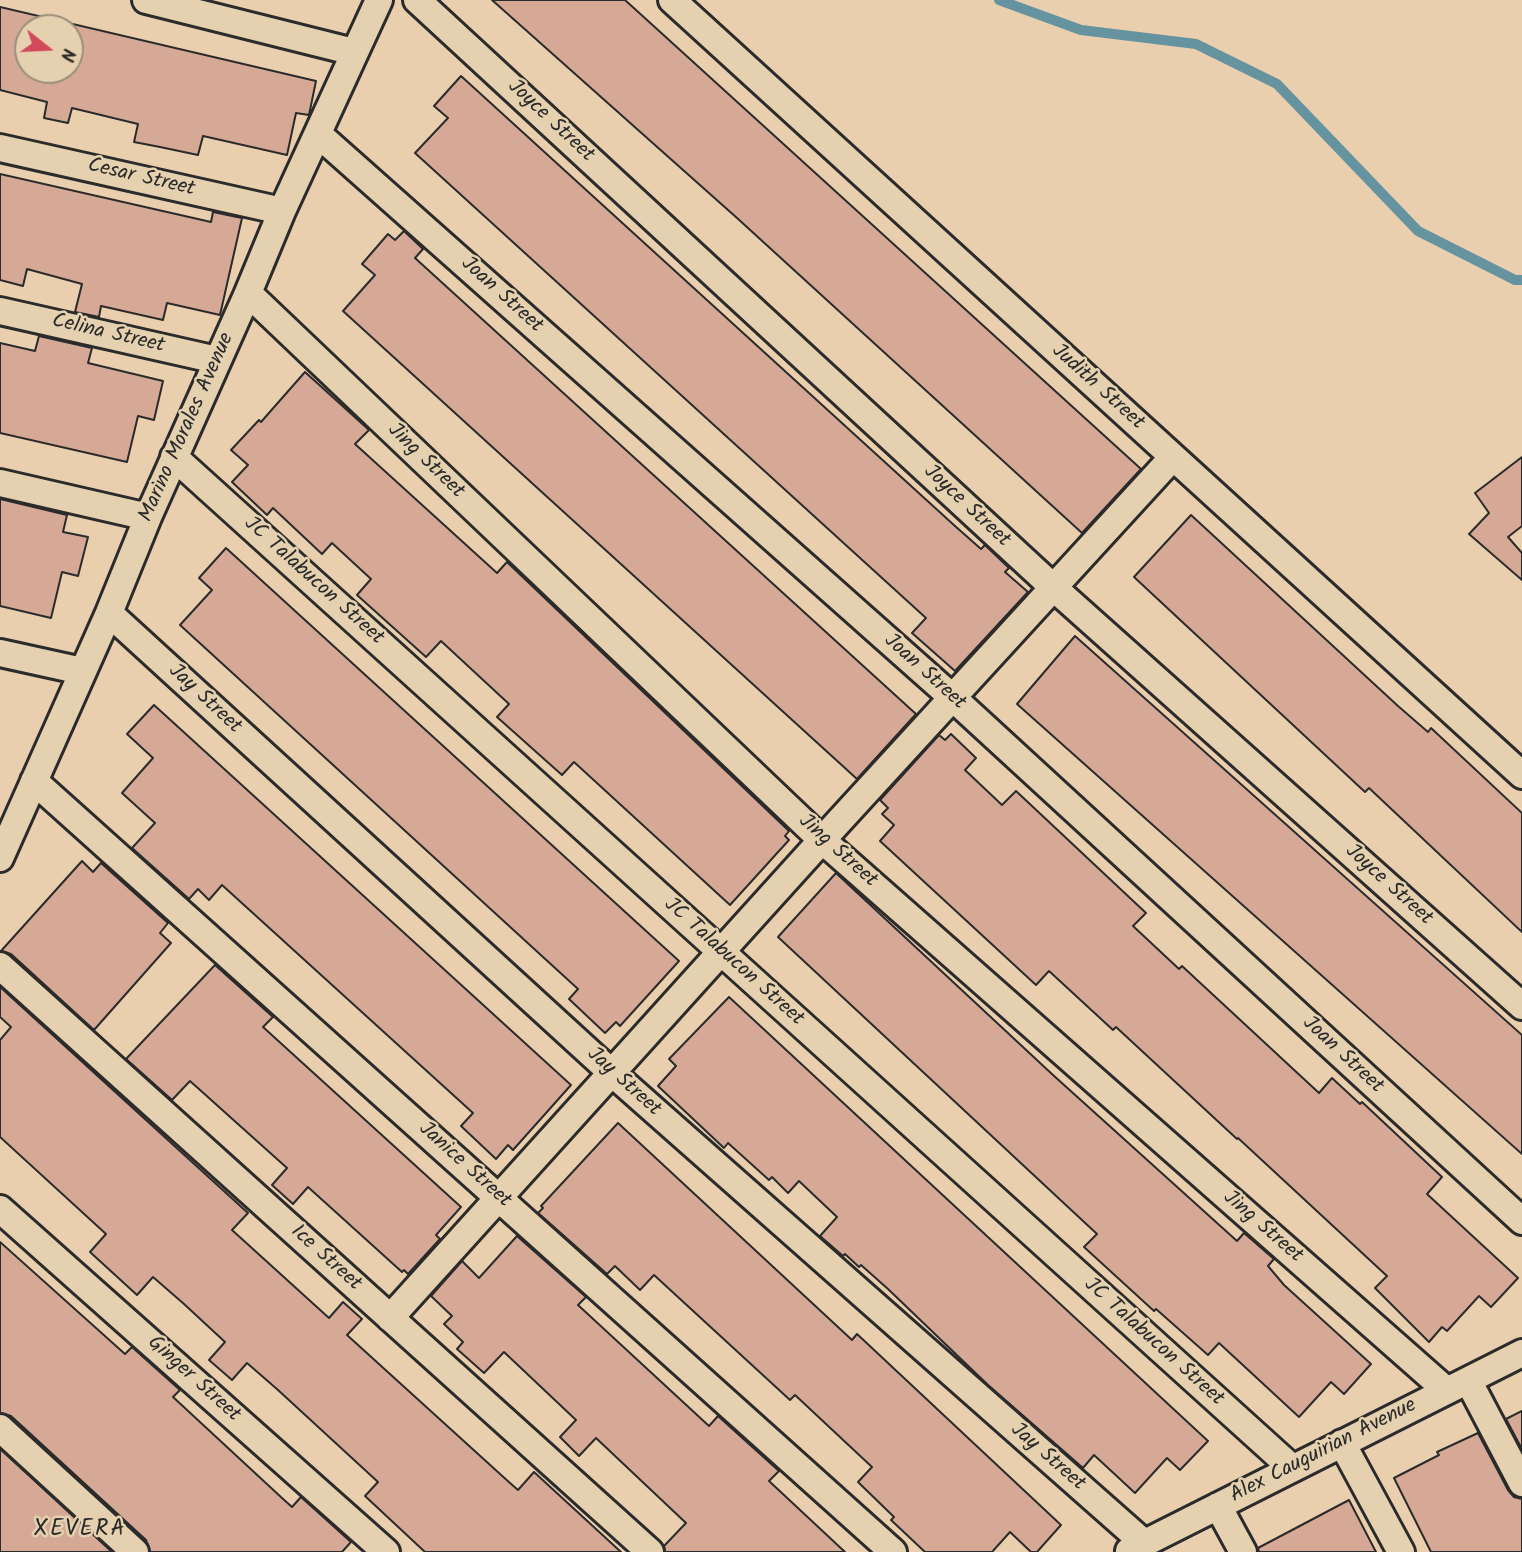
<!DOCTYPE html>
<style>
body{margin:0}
#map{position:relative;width:1522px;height:1552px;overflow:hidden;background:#eacfaf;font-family:Kalam,sans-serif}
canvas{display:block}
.north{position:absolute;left:14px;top:14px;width:70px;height:70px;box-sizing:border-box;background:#e5d1af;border:2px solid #9b8f7a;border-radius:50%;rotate:108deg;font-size:19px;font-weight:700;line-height:28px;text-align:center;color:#2b2b2b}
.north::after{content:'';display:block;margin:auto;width:24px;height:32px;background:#d1495b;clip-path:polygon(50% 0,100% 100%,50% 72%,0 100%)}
</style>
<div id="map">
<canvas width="1522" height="1552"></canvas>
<div class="north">N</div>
</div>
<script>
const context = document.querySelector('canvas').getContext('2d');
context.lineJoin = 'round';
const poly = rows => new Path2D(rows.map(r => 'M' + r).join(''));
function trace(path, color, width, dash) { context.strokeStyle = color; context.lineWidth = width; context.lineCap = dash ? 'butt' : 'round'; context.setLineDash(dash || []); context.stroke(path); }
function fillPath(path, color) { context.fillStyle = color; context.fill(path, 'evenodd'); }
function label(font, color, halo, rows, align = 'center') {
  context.font = font + ' Kalam,sans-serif'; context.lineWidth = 5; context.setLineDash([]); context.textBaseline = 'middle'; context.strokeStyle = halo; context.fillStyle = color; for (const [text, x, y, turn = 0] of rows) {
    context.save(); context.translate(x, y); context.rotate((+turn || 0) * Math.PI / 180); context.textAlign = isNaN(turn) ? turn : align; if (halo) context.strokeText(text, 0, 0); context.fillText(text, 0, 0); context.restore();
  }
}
const stream = poly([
 [999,0,1081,30,1196,44,1277,84,1418,231,1515,280,1522,280]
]);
const building = poly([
 [492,0,625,0,1141,469,1082,533,737,218,492,0],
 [0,7,316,81,309,115,296,113,287,155,203,136,198,155,160,147,134,142,138,124,72,108,68,123,44,118,47,102,0,90,0,7],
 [28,28,70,28,70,70,28,70,28,28],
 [461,76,955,526,981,549,985,545,1009,568,1005,572,1028,592,955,671,912,633,926,618,415,153,448,118,434,106,461,76],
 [0,174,211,222,213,212,242,218,220,315,167,303,163,320,101,306,99,317,75,312,82,284,27,269,23,286,0,280,0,174],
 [404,231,423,249,415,258,916,714,857,779,343,311,375,275,362,264,388,234,395,240,404,231],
 [39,336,92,348,88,363,163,381,154,420,138,416,127,462,0,433,0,343,35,351,39,336],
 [305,372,369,430,355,444,497,573,507,562,789,831,785,836,789,840,730,905,574,762,562,775,497,717,509,704,441,641,426,657,357,595,371,579,332,543,322,554,273,508,267,515,232,482,248,465,231,450,259,420,261,422,305,372],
 [1522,457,1522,526,1508,537,1522,553,1522,580,1469,534,1489,513,1475,493,1522,457],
 [0,499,67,515,63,532,88,537,78,576,62,572,51,618,0,606,0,499],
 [1191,515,1398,706,1428,732,1431,728,1522,813,1522,932,1369,788,1365,792,1134,577,1191,515],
 [226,548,679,961,620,1026,616,1022,605,1033,569,999,578,989,180,625,212,590,199,578,226,548],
 [1075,636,1522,1035,1522,1154,1017,704,1075,636],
 [154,705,571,1085,513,1150,508,1145,496,1159,461,1126,473,1113,222,885,209,900,198,889,189,899,132,848,155,823,122,793,153,758,127,734,154,705],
 [951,734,976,758,965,770,1002,805,1016,791,1146,913,1133,926,1179,969,1182,966,1319,1093,1332,1078,1360,1104,1362,1102,1442,1177,1427,1194,1518,1278,1491,1307,1479,1296,1447,1331,1442,1327,1429,1342,1375,1288,1387,1276,1238,1138,1237,1139,1116,1027,1113,1030,1049,971,1036,985,880,841,894,825,882,814,888,808,880,800,939,735,945,740,951,734],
 [82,861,93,872,101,863,168,923,160,933,171,943,94,1030,11,954,1,951,82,861],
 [836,873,1053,1075,1237,1241,1244,1233,1274,1259,1268,1266,1284,1285,1371,1364,1344,1394,1331,1382,1299,1417,1219,1343,1208,1355,1156,1309,1154,1311,1084,1247,1097,1234,778,937,836,873],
 [215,965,273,1017,263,1027,461,1207,436,1235,440,1239,408,1274,404,1270,402,1272,308,1187,293,1204,272,1185,287,1168,190,1081,172,1100,126,1059,215,965],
 [0,987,248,1213,232,1230,329,1318,343,1302,362,1319,347,1335,510,1483,518,1490,534,1472,621,1552,425,1552,365,1496,378,1482,278,1390,247,1363,232,1380,209,1360,225,1342,184,1304,153,1277,137,1295,90,1252,106,1234,0,1137,0,1040,11,1027,0,1017,0,987],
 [729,997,1208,1441,1180,1470,1167,1458,1135,1493,1094,1455,1083,1468,988,1385,888,1289,861,1265,859,1267,845,1254,843,1256,820,1236,837,1217,799,1181,788,1193,772,1177,769,1180,728,1143,724,1148,658,1086,676,1066,669,1059,729,997],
 [618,1123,852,1340,857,1334,1061,1525,1037,1552,1031,1552,1010,1532,992,1552,925,1552,891,1520,894,1517,858,1482,872,1467,795,1395,790,1400,654,1275,640,1290,615,1266,607,1274,538,1213,543,1208,541,1206,618,1123],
 [517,1236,586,1297,578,1305,709,1426,718,1416,779,1471,769,1481,845,1552,665,1552,664,1546,686,1523,596,1438,579,1456,560,1437,576,1420,504,1352,484,1373,457,1349,463,1342,444,1324,452,1316,431,1296,462,1261,479,1278,517,1236],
 [0,1242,125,1354,132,1347,180,1390,173,1397,282,1498,292,1507,301,1497,351,1542,342,1552,150,1552,146,1540,11,1416,0,1413,0,1242],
 [1522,1411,1522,1449,1506,1419,1522,1411],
 [1478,1433,1508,1490,1514,1497,1522,1499,1522,1552,1431,1552,1394,1478,1439,1455,1437,1452,1478,1433],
 [0,1449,112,1552,0,1552,0,1449],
 [1349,1500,1376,1552,1259,1552,1258,1548,1349,1500]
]);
const street = poly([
 [146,0,354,52],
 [417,0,1054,588,1522,1006],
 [672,0,1522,775],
 [318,134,953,698,1522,1221],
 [0,148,282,211],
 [248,293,822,840,1446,1390],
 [0,311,217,360],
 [174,457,1292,1468],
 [0,483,148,517],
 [109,613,612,1073,1144,1543],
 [0,653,82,671],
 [34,781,893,1552],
 [0,858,109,613,148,517,248,293,282,211,379,0],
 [0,966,650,1552],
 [0,1209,386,1552],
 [390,1318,822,840,1173,457],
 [1469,1382,1522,1483],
 [0,1428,135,1552],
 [1342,1443,1401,1552],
 [1218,1506,1243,1552],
 [1129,1551,1522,1353]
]);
const streetNames = [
 ["Joyce Street",550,122,43],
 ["Cesar Street",141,179,13],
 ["Joan Street",501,296,42],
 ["Celina Street",108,335,13],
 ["Judith Street",1097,388,42],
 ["Marino Morales Avenue",188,428,-66],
 ["Jing Street",425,462,44],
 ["Joyce Street",966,507,43],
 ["JC Talabucon Street",313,582,42],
 ["Joan Street",924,673,42],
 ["Jay Street",204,700,43],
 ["Jing Street",837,852,42],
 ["Joyce Street",1388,886,42],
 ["JC Talabucon Street",733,963,42],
 ["Joan Street",1342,1056,43],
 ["Jay Street",623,1083,42],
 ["Janice Street",464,1166,42],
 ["Jing Street",1262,1228,41],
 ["Ice Street",325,1259,42],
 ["JC Talabucon Street",1153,1343,42],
 ["Ginger Street",193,1380,42],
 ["Alex Cauguirian Avenue",1324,1452,-27],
 ["Jay Street",1047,1458,41]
];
const neighbourhoodNames = [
 ["XEVERA",80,1531]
];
trace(stream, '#65939f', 10);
fillPath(building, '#d5a995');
trace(building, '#2b2b2b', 2);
trace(street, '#2b2b2b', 32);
trace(street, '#e5d1af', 26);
label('21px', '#2b2b2b', '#e5d1af', streetNames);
context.letterSpacing = '2px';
label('23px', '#2b2b2b', '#e5d1af', neighbourhoodNames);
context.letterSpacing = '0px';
</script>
